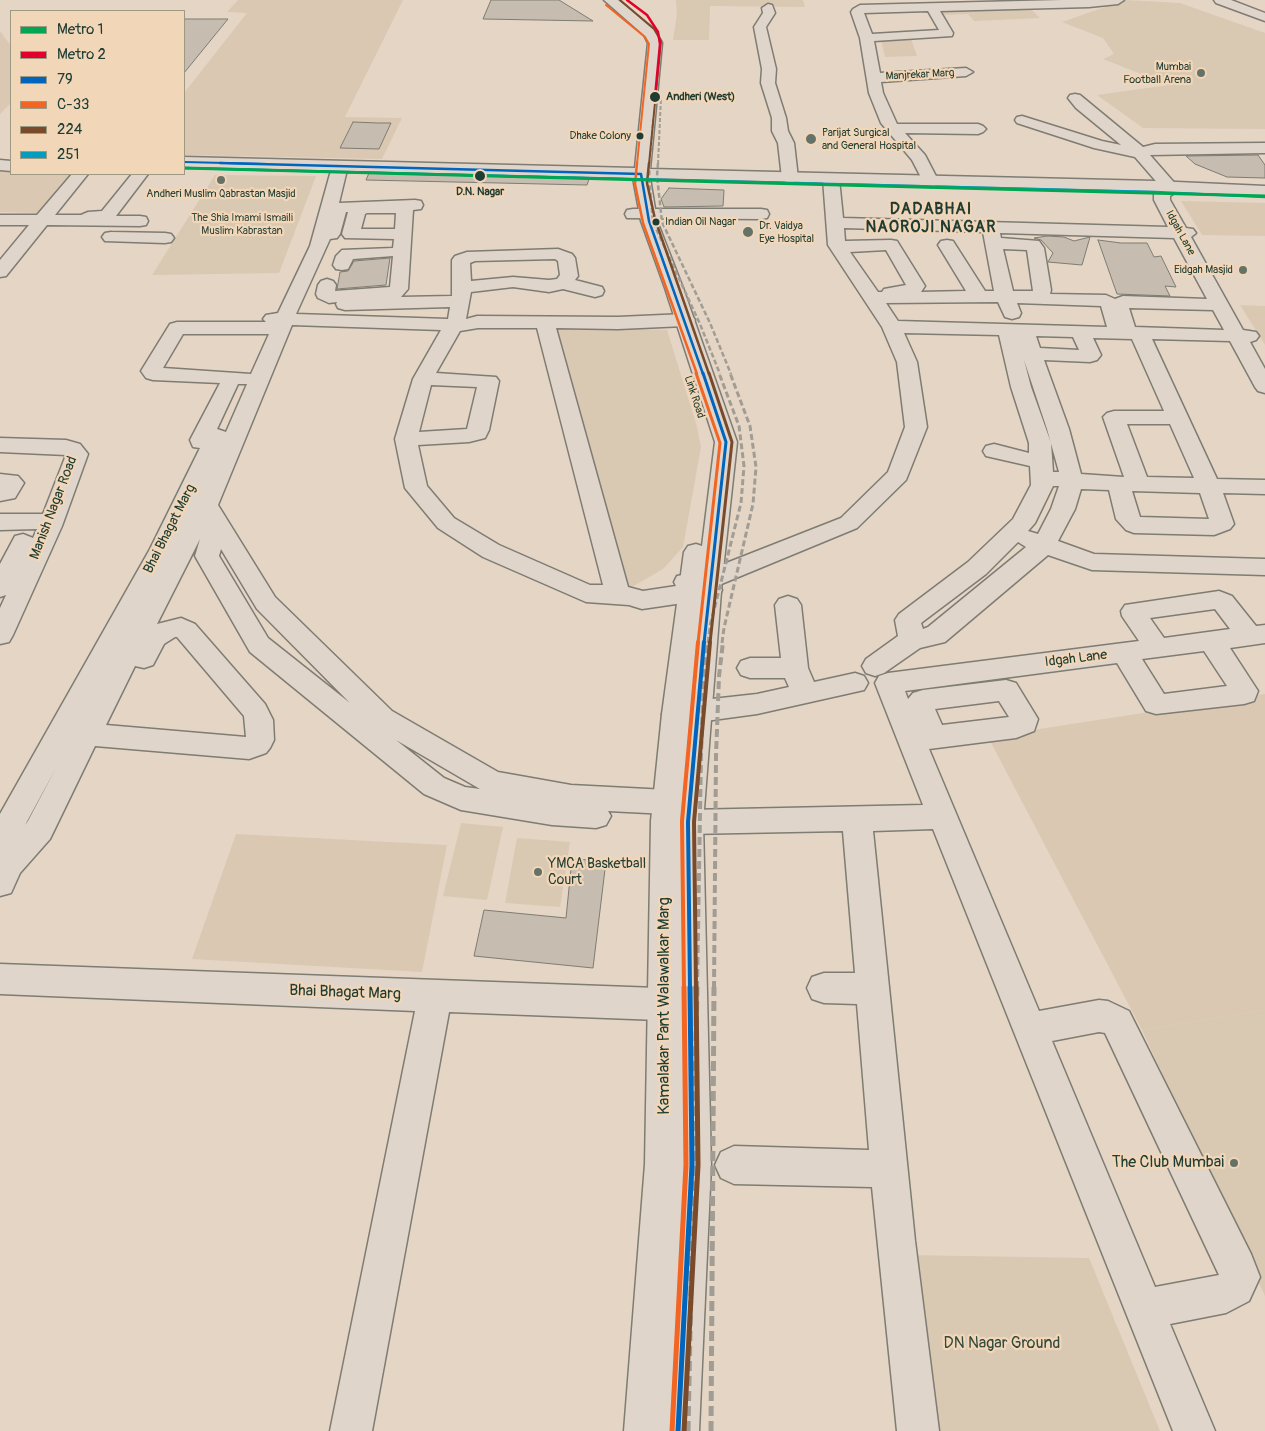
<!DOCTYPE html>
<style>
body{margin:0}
#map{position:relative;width:1265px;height:1431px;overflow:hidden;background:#e5d5c5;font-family:Pangolin,sans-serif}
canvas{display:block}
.legend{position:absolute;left:10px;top:10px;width:175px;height:165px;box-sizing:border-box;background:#f2d6b8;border:1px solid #9e9983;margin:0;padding:6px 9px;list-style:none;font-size:15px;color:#1f3d34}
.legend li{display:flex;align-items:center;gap:10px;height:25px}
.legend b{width:25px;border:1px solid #9e9983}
</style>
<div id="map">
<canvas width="1265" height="1431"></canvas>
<ul class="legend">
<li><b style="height:6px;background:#00a651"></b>Metro 1</li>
<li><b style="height:6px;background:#e4002b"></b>Metro 2</li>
<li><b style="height:6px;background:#0065bd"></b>79</li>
<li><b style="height:6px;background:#f26522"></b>C-33</li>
<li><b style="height:6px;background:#7a4b2a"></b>224</li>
<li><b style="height:6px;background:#039ebf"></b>251</li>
</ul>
</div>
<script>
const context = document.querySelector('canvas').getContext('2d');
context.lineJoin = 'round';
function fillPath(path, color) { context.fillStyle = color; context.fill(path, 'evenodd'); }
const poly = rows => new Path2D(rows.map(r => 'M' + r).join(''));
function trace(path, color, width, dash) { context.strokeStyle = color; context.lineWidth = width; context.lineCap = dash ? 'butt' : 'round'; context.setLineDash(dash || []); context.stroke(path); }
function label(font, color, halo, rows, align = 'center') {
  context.font = font + ' Pangolin,sans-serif'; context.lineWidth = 4.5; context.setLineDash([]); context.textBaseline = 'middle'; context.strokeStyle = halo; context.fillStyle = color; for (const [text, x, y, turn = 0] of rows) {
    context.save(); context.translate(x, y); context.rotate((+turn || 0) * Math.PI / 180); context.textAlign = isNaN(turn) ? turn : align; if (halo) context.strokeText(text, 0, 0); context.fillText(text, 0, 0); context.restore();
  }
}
const built = poly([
 [238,0,403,0,345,117,402,118,382,159,184,155,184,93,247,13,227,12],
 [0,31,11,46,11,103,0,114],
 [911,39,917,56,885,57,881,40],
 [0,170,11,171,11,174,74,174,39,213,0,212],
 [1181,201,1265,203,1265,236,1202,235],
 [1240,305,1265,306,1265,345],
 [1265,694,1265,1010,1142,1030,988,737],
 [236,834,447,845,422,972,192,959]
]);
const green = poly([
 [676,0,803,0,805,7,710,6,709,40,673,40,677,14],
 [1125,0,1180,3,1265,33,1265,129,1143,128,1097,95,1169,85,1103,59,1114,54,1103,38,1062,22],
 [1028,6,1040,18,974,21,968,14,944,15,940,9],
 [215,175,316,176,279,273,152,275],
 [550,326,667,330,697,427,701,447,683,547,663,569,632,587,625,585],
 [461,823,503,827,487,900,443,896],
 [517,838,570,842,560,907,505,903],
 [1265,1010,1265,1296,1142,1030],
 [904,1255,1089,1258,1160,1431,923,1431]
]);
const building = poly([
 [491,0,559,0,593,21,483,19,491,0],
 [184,19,228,19,184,73,184,19],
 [353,122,378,123,391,123,379,149,340,148,353,122],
 [1258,155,1265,165,1265,178,1227,177,1195,164,1186,156,1258,155],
 [369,173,589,179,587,185,366,180,369,173],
 [669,188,724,190,723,206,664,207,661,199,669,188],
 [1047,236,1064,237,1074,241,1090,237,1082,265,1048,262,1053,253,1041,240,1034,238,1047,236],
 [1098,240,1121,243,1147,243,1154,257,1161,256,1176,287,1165,286,1170,296,1117,294,1098,240],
 [390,258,386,285,337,289,340,272,348,271,354,261,390,258],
 [572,859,606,861,593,968,474,956,484,910,566,918,572,859]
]);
const minor = poly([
 [1062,0,1124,0,1118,4,1089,7,940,11,953,33,952,36,874,41,880,73,966,68,973,72,966,76,881,82,883,93,897,124,978,124,983,126,986,129,983,132,978,134,905,133,925,155,939,182,937,185,931,187,925,185,912,160,881,123,869,93,860,38,851,12,853,9,860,5,1062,0],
 [928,11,939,30,872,34,864,13,928,11],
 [1214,0,1231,0,1265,13,1265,21,1216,3,1214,0],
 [768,4,772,5,775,13,766,27,776,69,775,83,786,118,788,131,794,143,798,178,796,181,790,183,784,181,782,178,778,143,772,131,772,118,761,83,762,69,754,27,763,13,762,8,768,4],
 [1075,94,1080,95,1143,147,1155,144,1265,143,1265,153,1150,155,1178,187,1176,192,1170,196,1170,200,1186,228,1193,229,1196,233,1191,237,1243,330,1256,332,1259,336,1256,340,1250,342,1265,369,1265,393,1258,391,1255,387,1230,341,1152,339,1217,479,1265,480,1265,494,1223,493,1234,524,1230,529,1214,535,1134,533,1126,530,1116,519,1109,490,1081,489,1075,509,1058,541,1094,554,1265,559,1265,575,1092,570,1048,555,945,642,920,648,884,673,875,676,866,673,862,666,866,659,898,636,895,620,899,614,968,562,1013,519,1031,485,1030,466,986,456,983,451,986,446,994,444,1029,453,1029,443,1011,387,999,335,904,333,917,362,927,427,906,480,857,528,719,585,722,590,719,596,710,599,642,609,629,605,586,602,483,557,438,528,405,488,395,439,413,379,441,330,292,325,218,505,275,597,392,711,498,772,571,785,667,790,677,794,682,802,677,810,667,814,608,811,611,816,606,825,596,828,552,825,461,810,424,794,250,652,195,556,200,539,157,624,181,618,195,624,265,704,273,720,274,740,270,748,266,753,249,759,95,746,50,839,20,873,11,893,0,896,0,814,150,549,200,448,193,447,190,440,220,383,153,380,146,378,141,371,170,324,177,322,266,322,263,319,266,315,278,313,310,246,330,174,336,164,348,164,350,167,346,174,339,203,415,200,421,201,423,205,421,209,413,210,408,289,401,297,452,296,452,260,455,256,467,252,558,249,572,254,575,258,578,276,575,280,602,287,604,291,602,295,595,297,563,289,549,292,513,287,471,292,466,319,477,316,618,317,685,314,692,316,695,320,692,324,685,326,618,329,556,328,628,587,643,591,676,586,674,582,677,576,706,571,841,518,888,472,905,427,897,362,882,327,828,245,823,179,825,176,831,174,837,176,839,179,843,218,1168,227,1154,200,1154,194,1161,187,1135,157,1094,148,1017,123,1015,120,1017,117,1022,116,1102,141,1121,145,1076,108,1068,98,1070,95,1075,94],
 [346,212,348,212,342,234,345,238,394,239,393,248,342,250,336,256,333,265,336,269,342,270,348,269,353,259,393,256,390,287,335,291,336,285,333,281,327,279,321,281,318,285,316,294,318,298,329,303,337,302,336,304,338,308,345,310,450,307,448,319,296,314,330,239,337,238,340,234,346,212],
 [367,213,396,213,395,229,361,229,365,214,367,213],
 [844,228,983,232,994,291,985,291,953,241,947,240,941,241,938,245,966,291,921,292,925,286,897,241,891,240,845,241,844,228],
 [1000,233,1174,238,1207,299,1123,296,1115,299,1106,295,1050,294,1051,290,1044,248,1039,241,1001,238,1000,233],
 [1003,249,1027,250,1033,291,1013,291,1003,249],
 [886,250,906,285,884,289,882,292,878,292,850,252,886,250],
 [555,259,558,261,560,275,557,279,549,280,513,277,471,281,470,263,475,261,555,259],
 [998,302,1005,317,1012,319,1019,317,1021,313,1017,303,1101,306,1107,327,898,321,886,303,998,302],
 [1129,308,1213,310,1224,330,1135,327,1129,308],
 [478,328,537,328,603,585,590,585,499,545,454,518,427,486,418,445,469,442,485,438,489,430,499,381,496,377,436,373,460,331,478,328],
 [183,334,269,334,251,374,163,368,183,334],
 [1036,336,1073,337,1079,350,1040,348,1036,336],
 [1093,338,1132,339,1164,411,1114,411,1107,413,1103,417,1124,477,1081,474,1069,429,1044,360,1090,362,1097,360,1101,355,1093,338],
 [1024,360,1047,429,1059,472,1053,472,1051,443,1031,387,1024,360],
 [238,384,247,384,226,432,217,429,238,384],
 [431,385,477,387,467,429,419,432,431,385],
 [1127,424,1170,424,1194,478,1147,477,1127,424],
 [1053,486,1059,486,1051,509,1038,534,1028,531,1035,523,1053,486],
 [1132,491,1200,493,1209,519,1140,517,1132,491],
 [1018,542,1026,547,928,627,923,629,921,623,986,574,1018,542],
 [221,549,257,609,350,703,268,638,219,556,221,549],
 [175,637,177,637,244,716,246,737,106,725,135,666,144,668,153,665,164,644,175,637],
 [396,740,480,789,465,787,444,778,396,740],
 [56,768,28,821,25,825,56,768],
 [72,174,88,174,55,215,81,215,88,212,102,211,132,174,148,174,116,216,140,216,146,217,148,221,146,225,140,226,47,225,6,276,0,277,0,260,29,225,0,225,0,215,37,215,72,174],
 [633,209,761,209,767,210,769,214,767,218,761,219,627,218,625,214,627,210,633,209],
 [111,232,165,233,171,234,174,238,171,242,165,243,105,241,102,237,105,233,111,232],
 [0,438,66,440,80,444,88,454,62,526,13,635,9,642,0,644,0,608,6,595,0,597,0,564,15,536,23,534,33,538,37,529,0,530,0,514,43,514,66,455,0,452,0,438],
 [0,474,18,476,24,483,15,498,0,501,0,474],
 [1219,591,1232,596,1256,626,1265,625,1265,643,1230,648,1258,691,1254,701,1244,704,1156,714,1146,711,1117,663,905,691,908,699,913,693,923,690,1006,680,1016,683,1038,719,1034,731,1016,738,929,749,1039,1011,1099,1000,1108,1001,1129,1011,1251,1254,1260,1277,1249,1301,1226,1313,1170,1324,1215,1431,1173,1431,933,829,873,831,915,1241,939,1431,897,1431,872,1187,734,1184,721,1178,715,1165,721,1152,734,1146,869,1150,857,1004,824,1003,812,999,807,988,812,977,824,973,855,973,843,831,688,834,677,831,673,822,677,813,688,810,923,805,875,683,879,676,888,673,1139,641,1122,616,1121,611,1125,605,1219,591],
 [1215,609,1230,629,1164,638,1150,618,1215,609],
 [1204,651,1227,686,1164,694,1142,659,1204,651],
 [999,701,1009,717,942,725,935,709,999,701],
 [1099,1032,1105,1033,1219,1275,1155,1287,1052,1041,1099,1032],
 [788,596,797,599,801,605,808,668,814,682,855,673,864,676,868,683,864,690,757,714,676,725,666,721,662,714,666,707,676,703,757,694,789,687,785,678,750,678,741,675,737,668,741,661,750,658,781,658,775,605,779,599,788,596],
 [0,964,685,989,697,994,702,1005,697,1016,685,1021,449,1012,372,1431,330,1431,415,1011,0,994,0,964]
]);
const major = poly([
 [604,0,618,0,655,30,662,43,650,169,1155,181,1265,186,1265,196,1155,191,650,178,657,221,683,288,737,442,722,579,703,822,711,1165,699,1431,624,1431,645,1164,651,821,662,714,684,552,688,546,696,544,702,546,715,442,665,288,641,221,633,178,184,167,184,157,635,168,648,43,644,35,604,0],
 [0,160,11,161,11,171,0,170,0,160]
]);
const railFar4 = poly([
 [650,164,653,119],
 [658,164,661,97]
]);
const railFar3 = poly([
 [650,163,649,176,653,222,700,324,720,374],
 [658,163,657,176,662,222,710,323,731,374]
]);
const railFar2 = poly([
 [708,643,710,626,741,503,744,466,739,426,719,373],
 [722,643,724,628,753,504,756,467,750,426,730,373]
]);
const railFar1 = poly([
 [697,989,701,755,704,675,708,642],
 [714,989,716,756,719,676,723,642]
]);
const rail = poly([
 [688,1431,697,987],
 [711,1431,714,987]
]);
const bus1Far4 = poly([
 [184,162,267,164]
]);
const bus1Far3 = poly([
 [220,163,641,174,649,221,703,374]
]);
const bus1Far2 = poly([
 [703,373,726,442,704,643]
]);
const bus1Far1 = poly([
 [690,989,688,822,704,642]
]);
const bus1 = poly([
 [678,1431,692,1165,690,987]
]);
const bus2Far4 = poly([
 [606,5,645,37,649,44,637,164]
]);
const bus2Far3 = poly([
 [637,163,635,184,643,223,697,374]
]);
const bus2Far2 = poly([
 [696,373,720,443,698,643]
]);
const bus2Far1 = poly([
 [684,989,682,821,698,642]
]);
const bus2 = poly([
 [672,1431,686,1165,684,987]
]);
const bus3Far4 = poly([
 [620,0,654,29,661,41,649,164]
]);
const bus3Far3 = poly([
 [649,163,647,183,655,219,709,374]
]);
const bus3Far2 = poly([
 [709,373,732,442,710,643]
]);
const bus3Far1 = poly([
 [696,989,694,822,710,642]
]);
const bus3 = poly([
 [684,1431,698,1165,696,987]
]);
const bus4 = poly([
 [184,168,1155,192,1265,197]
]);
const metro1 = poly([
 [184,168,1265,196]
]);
const metro2 = poly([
 [627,0,647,15,658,32,660,44,655,97]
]);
const markers = [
 [1201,73,5,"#647267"],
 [655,97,6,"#1f3d34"],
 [640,136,4.5,"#1f3d34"],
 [811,139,6,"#647267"],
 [480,176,6,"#1f3d34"],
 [221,180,5,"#647267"],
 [656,222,4.5,"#1f3d34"],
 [748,232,6,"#647267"],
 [1243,270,5,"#647267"],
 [538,872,5,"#647267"],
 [1234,1163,5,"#647267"]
];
const farPoinames = [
 ["Mumbai",1191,67],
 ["Football Arena",1191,80],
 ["Parijat Surgical",822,133,"left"],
 ["and General Hospital",822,146,"left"],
 ["Andheri Muslim Qabrastan Masjid",221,194,"center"],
 ["Dr. Vaidya",759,226,"left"],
 ["Eye Hospital",759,239,"left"],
 ["Eidgah Masjid",1233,270]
];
const farStreetnames = [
 ["Manjrekar Marg",920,75,-3],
 ["Idgah Lane",1180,233,61],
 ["Link Road",694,397,72]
];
const farStopnames = [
 ["Andheri (West)",666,97],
 ["D.N. Nagar",480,192,"center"]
];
const farBusnames = [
 ["Dhake Colony",631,136],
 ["Indian Oil Nagar",665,222,"left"]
];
const farParknames = [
 ["The Shia Imami Ismaili",242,218],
 ["Muslim Kabrastan",242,231]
];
const streetNames = [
 ["Manish Nagar Road",54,508,-69],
 ["Bhai Bhagat Marg",170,529,-63],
 ["Idgah Lane",1076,659,-7]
];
const poiNames = [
 ["YMCA Basketball",548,864],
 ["Court",548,880]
];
const farDistrictnames = [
 ["DADABHAI",931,210],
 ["NAOROJI NAGAR",931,228]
];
const nearStreetnames = [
 ["Bhai Bhagat Marg",345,993,2],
 ["Kamalakar Pant Walawalkar Marg",665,1006,-90]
];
const nearPoinames = [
 ["The Club Mumbai",1224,1163]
];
const nearParknames = [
 ["DN Nagar Ground",1002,1344]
];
fillPath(built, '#dac8b3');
fillPath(green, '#d9c8b2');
fillPath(building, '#c6bcb0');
trace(building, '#7e7c73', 1);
trace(minor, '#7e7c73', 3);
trace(major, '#7e7c73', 3);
fillPath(minor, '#e0d5ca');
fillPath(major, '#e0d5ca');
trace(railFar4, '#a19d95', 2, [4, 2]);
trace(railFar3, '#a19d95', 2.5, [5, 2.5]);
trace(railFar2, '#a19d95', 3, [6, 3]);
trace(railFar1, '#a19d95', 4, [8, 4]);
trace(rail, '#a19d95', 5, [10, 5]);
trace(bus1Far4, '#0065bd', 2);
trace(bus1Far3, '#0065bd', 2.5);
trace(bus1Far2, '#0065bd', 3);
trace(bus1Far1, '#0065bd', 4);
trace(bus1, '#0065bd', 5);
trace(bus2Far4, '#f26522', 2);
trace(bus2Far3, '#f26522', 2.5);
trace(bus2Far2, '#f26522', 3);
trace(bus2Far1, '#f26522', 4);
trace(bus2, '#f26522', 5);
trace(bus3Far4, '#7a4b2a', 2);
trace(bus3Far3, '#7a4b2a', 2.5);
trace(bus3Far2, '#7a4b2a', 3);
trace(bus3Far1, '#7a4b2a', 4);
trace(bus3, '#7a4b2a', 5);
trace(bus4, '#039ebf', 2.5);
trace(metro1, '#00a651', 3);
trace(metro2, '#e4002b', 2.5);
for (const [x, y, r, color] of markers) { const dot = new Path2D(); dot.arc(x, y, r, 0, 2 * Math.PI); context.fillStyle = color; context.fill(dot); trace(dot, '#f2d6b8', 2); }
label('11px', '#1f3d34', '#f2d6b8', farPoinames, 'right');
label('11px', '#1f3d34', '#f2d6b8', farStreetnames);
label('bold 11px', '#1f3d34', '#f2d6b8', farStopnames, 'left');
label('11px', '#1f3d34', '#f2d6b8', farBusnames, 'right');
label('11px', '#314a3f', '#f2d6b8', farParknames);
label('14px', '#1f3d34', '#f2d6b8', streetNames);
label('14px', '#1f3d34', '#f2d6b8', poiNames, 'left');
context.letterSpacing = '1px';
label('bold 16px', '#1f3d34', '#f2d6b8', farDistrictnames);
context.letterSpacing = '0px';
label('16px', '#1f3d34', '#f2d6b8', nearStreetnames);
label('16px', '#1f3d34', '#f2d6b8', nearPoinames, 'right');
label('16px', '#314a3f', '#f2d6b8', nearParknames);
</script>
